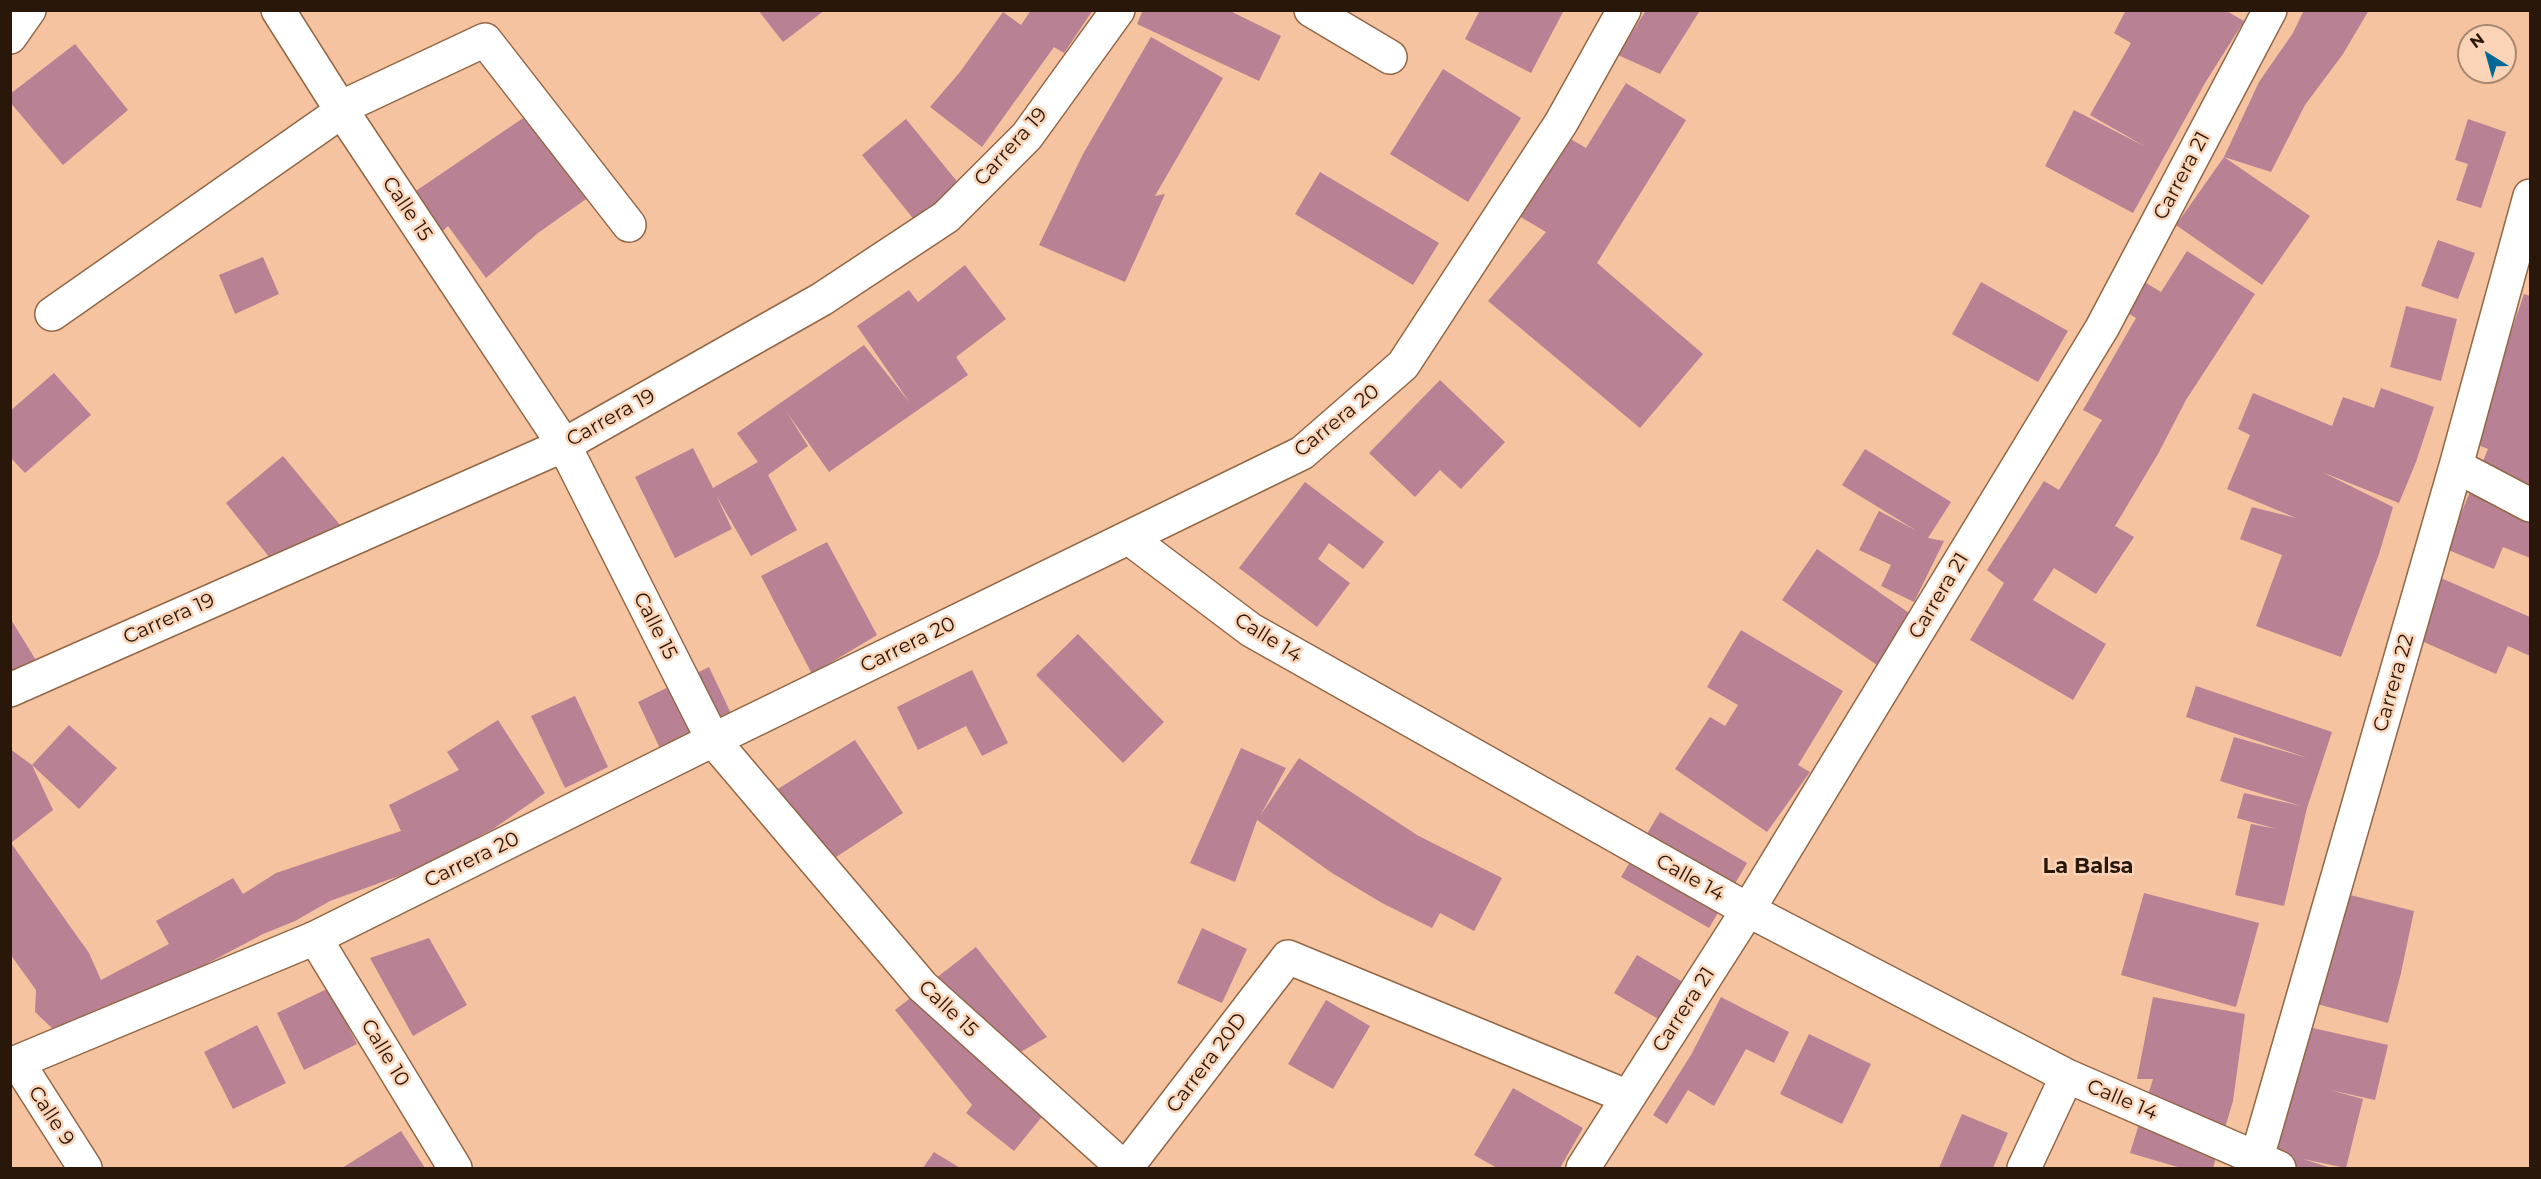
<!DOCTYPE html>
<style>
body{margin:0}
#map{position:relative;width:2541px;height:1179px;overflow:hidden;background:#f5c3a0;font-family:Montserrat,sans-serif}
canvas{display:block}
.frame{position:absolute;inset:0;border:12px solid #29170a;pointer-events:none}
.north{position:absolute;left:2457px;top:24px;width:60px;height:60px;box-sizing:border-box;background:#fbd3b6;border:2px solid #a78871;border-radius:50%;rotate:323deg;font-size:16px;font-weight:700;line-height:24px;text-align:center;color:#29170a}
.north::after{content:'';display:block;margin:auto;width:21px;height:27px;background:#006996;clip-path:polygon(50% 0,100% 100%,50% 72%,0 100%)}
</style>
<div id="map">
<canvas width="2541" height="1179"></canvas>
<div class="frame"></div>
<div class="north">N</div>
</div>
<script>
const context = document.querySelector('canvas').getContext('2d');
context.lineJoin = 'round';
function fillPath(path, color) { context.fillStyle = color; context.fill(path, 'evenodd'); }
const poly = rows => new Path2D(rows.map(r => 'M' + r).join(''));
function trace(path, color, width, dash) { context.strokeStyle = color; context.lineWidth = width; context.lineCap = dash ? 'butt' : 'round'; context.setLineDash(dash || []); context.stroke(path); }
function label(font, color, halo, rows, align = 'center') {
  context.font = font + ' Montserrat,sans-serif'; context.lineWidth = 5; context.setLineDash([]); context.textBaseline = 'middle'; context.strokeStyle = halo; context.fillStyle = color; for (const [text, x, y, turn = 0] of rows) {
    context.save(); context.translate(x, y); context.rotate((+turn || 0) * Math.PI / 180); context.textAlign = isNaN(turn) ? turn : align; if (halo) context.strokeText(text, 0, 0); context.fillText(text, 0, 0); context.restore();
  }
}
const building = poly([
 [758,10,825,10,783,42],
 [1031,10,1093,10,1064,53,1054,47,982,147,930,107,960,72,1003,12,1021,25],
 [1143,10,1228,10,1281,36,1259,81,1137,24],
 [1480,10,1564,10,1531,73,1465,39],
 [1646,10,1699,12,1660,74,1618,55],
 [2126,10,2225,10,2244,21,2205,83,2133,213,2045,166,2074,110,2146,147,2090,115,2131,43,2114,33],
 [2304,10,2369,10,2343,54,2305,105,2271,172,2224,157,2310,216,2262,285,2176,225,2224,157,2259,82,2293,33],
 [1151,37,1223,78,1155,196,1165,194,1125,282,1039,245,1083,154],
 [75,44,128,110,63,165,10,102,10,94],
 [1443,69,1521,118,1468,202,1390,154],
 [1626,83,1686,120,1597,263,1703,354,1640,428,1488,301,1546,232,1514,213,1562,134,1586,148],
 [529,114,589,197,538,233,486,278,448,226,440,234,407,197],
 [906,119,964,190,920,227,862,155],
 [2468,119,2506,132,2481,208,2456,200,2468,164,2455,160],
 [1320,172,1439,243,1413,285,1295,214],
 [2438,240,2475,253,2458,299,2421,286],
 [2187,251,2255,294,2186,400,2158,454,2115,526,2134,537,2096,594,2054,568,2033,600,2106,644,2073,700,1970,640,2004,583,1987,570,2044,481,2059,490,2102,420,2083,410,2136,318,2124,311,2143,281,2161,292],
 [263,257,279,294,235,314,219,275],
 [965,265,1006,319,956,357,968,375,829,472,786,411,808,446,768,475,797,530,751,556,716,495,732,529,675,558,635,477,693,448,713,488,758,462,737,433,864,345,910,403,857,326,909,290,918,302],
 [1981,282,2068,331,2038,382,1952,334],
 [2524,294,2530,296,2530,558,2503,547,2494,569,2446,549,2488,449,2473,443],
 [2406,306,2457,319,2441,381,2390,367],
 [54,373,91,415,25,473,10,457,10,411],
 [1440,380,1505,442,1461,489,1440,470,1415,497,1369,453],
 [2381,388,2434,407,2416,462,2399,503,2322,472,2393,507,2379,554,2341,657,2256,626,2282,555,2240,539,2252,507,2296,518,2227,489,2250,435,2238,429,2253,393,2332,426,2343,397,2374,408],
 [1865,449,1951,502,1928,538,1944,541,1914,602,1881,586,1891,565,1859,550,1879,511,1917,531,1842,485],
 [283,456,345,531,286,578,226,503],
 [1305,482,1384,542,1363,569,1329,543,1318,559,1350,583,1317,627,1239,568],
 [827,542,877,635,812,674,761,576],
 [1817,549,1912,615,1877,665,1782,600],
 [2441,578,2530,617,2530,656,2508,646,2496,674,2415,638],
 [10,618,37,662,10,678],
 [1741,630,1843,691,1798,765,1810,772,1767,832,1675,769,1710,717,1725,726,1738,705,1707,687],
 [1078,634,1164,722,1123,763,1036,675],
 [709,667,736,724,665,759,638,702],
 [972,670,1008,743,982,756,966,726,918,750,897,707],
 [2196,686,2332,732,2307,808,2284,906,2235,895,2251,824,2277,829,2237,818,2244,793,2301,806,2220,781,2234,737,2308,758,2186,717],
 [575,696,608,767,565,788,531,716],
 [498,720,545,793,493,829,418,869,330,901,295,921,263,934,118,1011,55,1031,35,1012,36,990,10,954,10,749,32,765,53,810,11,843,89,953,101,980,169,944,156,921,233,878,243,894,276,873,401,831,389,805,459,770,447,752],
 [69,725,117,768,79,809,32,765],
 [855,740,903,813,827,863,778,789],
 [1241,748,1286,768,1260,816,1299,758,1417,835,1502,878,1474,931,1440,913,1432,928,1382,903,1332,873,1257,820,1235,882,1190,863],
 [1660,812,1747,863,1709,928,1621,877],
 [2144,893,2259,923,2236,1007,2121,975],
 [2346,894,2414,911,2401,973,2388,1023,2317,1004],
 [1202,928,1247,949,1222,1003,1177,983],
 [429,938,467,1005,413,1036,370,958],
 [976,947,1047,1037,1010,1058,1058,1097,1014,1151,966,1113,972,1105,895,1010],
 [1637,955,1683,982,1660,1020,1614,993],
 [329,988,357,1044,304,1070,277,1013],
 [1721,997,1789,1032,1774,1063,1746,1049,1714,1106,1688,1090,1667,1124,1653,1115,1691,1055],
 [2153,997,2245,1014,2233,1101,2213,1168,2181,1168,2130,1153,2153,1079,2137,1079],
 [1326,1000,1370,1026,1333,1089,1288,1064],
 [257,1025,286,1083,233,1109,204,1052],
 [2304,1026,2388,1045,2375,1100,2330,1090,2363,1099,2346,1168,2303,1159,2331,1168,2291,1168,2294,1157,2265,1150],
 [1809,1034,1871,1064,1842,1124,1780,1094],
 [1513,1088,1583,1128,1560,1168,1497,1168,1474,1155],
 [1962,1114,2008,1133,1993,1168,1939,1168],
 [401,1131,425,1168,342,1168],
 [934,1152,960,1168,923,1168]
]);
const minor = poly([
 [278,10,342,111,564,445,713,740,922,986,1124,1168],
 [1311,10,1390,57],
 [10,37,29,10],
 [340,108,485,40,629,225],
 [52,314,342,111],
 [2456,466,2530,505],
 [1129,538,1251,630,1748,910,2067,1076,2279,1168],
 [10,690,564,445,822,299,946,217,1027,136,1118,10],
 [315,938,455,1168],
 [18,1063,85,1168],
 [1126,1168,1288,957,1628,1097],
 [1583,1168,1748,910,2102,328,2270,10],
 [2024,1168,2067,1076],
 [2254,1168,2456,466,2530,196]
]);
const tertiary = poly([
 [10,1065,315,938,713,740,1302,453,1403,365,1561,123,1624,10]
]);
const streetNames = [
 ["Carrera 19",1011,147,-48],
 ["Carrera 21",2182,176,-62],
 ["Calle 15",407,209,56],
 ["Carrera 19",611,418,-29],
 ["Carrera 20",1337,421,-39],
 ["Carrera 21",1939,596,-59],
 ["Carrera 19",169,619,-24],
 ["Calle 15",655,626,63],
 ["Calle 14",1268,638,32],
 ["Carrera 20",908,645,-26],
 ["Carrera 22",2394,683,-74],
 ["Carrera 20",472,860,-26],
 ["Calle 14",1690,878,29],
 ["Calle 15",948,1009,43],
 ["Carrera 21",1684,1010,-57],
 ["Calle 10",385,1053,59],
 ["Carrera 20D",1207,1063,-53],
 ["Calle 14",2122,1100,23],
 ["Calle 9",51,1116,57]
];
const neighbourhoodNames = [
 ["La Balsa",2088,867]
];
fillPath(building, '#b98194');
trace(minor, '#936746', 36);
trace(tertiary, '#936746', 36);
trace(minor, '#fff', 33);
trace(tertiary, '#fff', 33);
label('20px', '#29170a', '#fbd3b6', streetNames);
label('bold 21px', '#29170a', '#fbd3b6', neighbourhoodNames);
</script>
